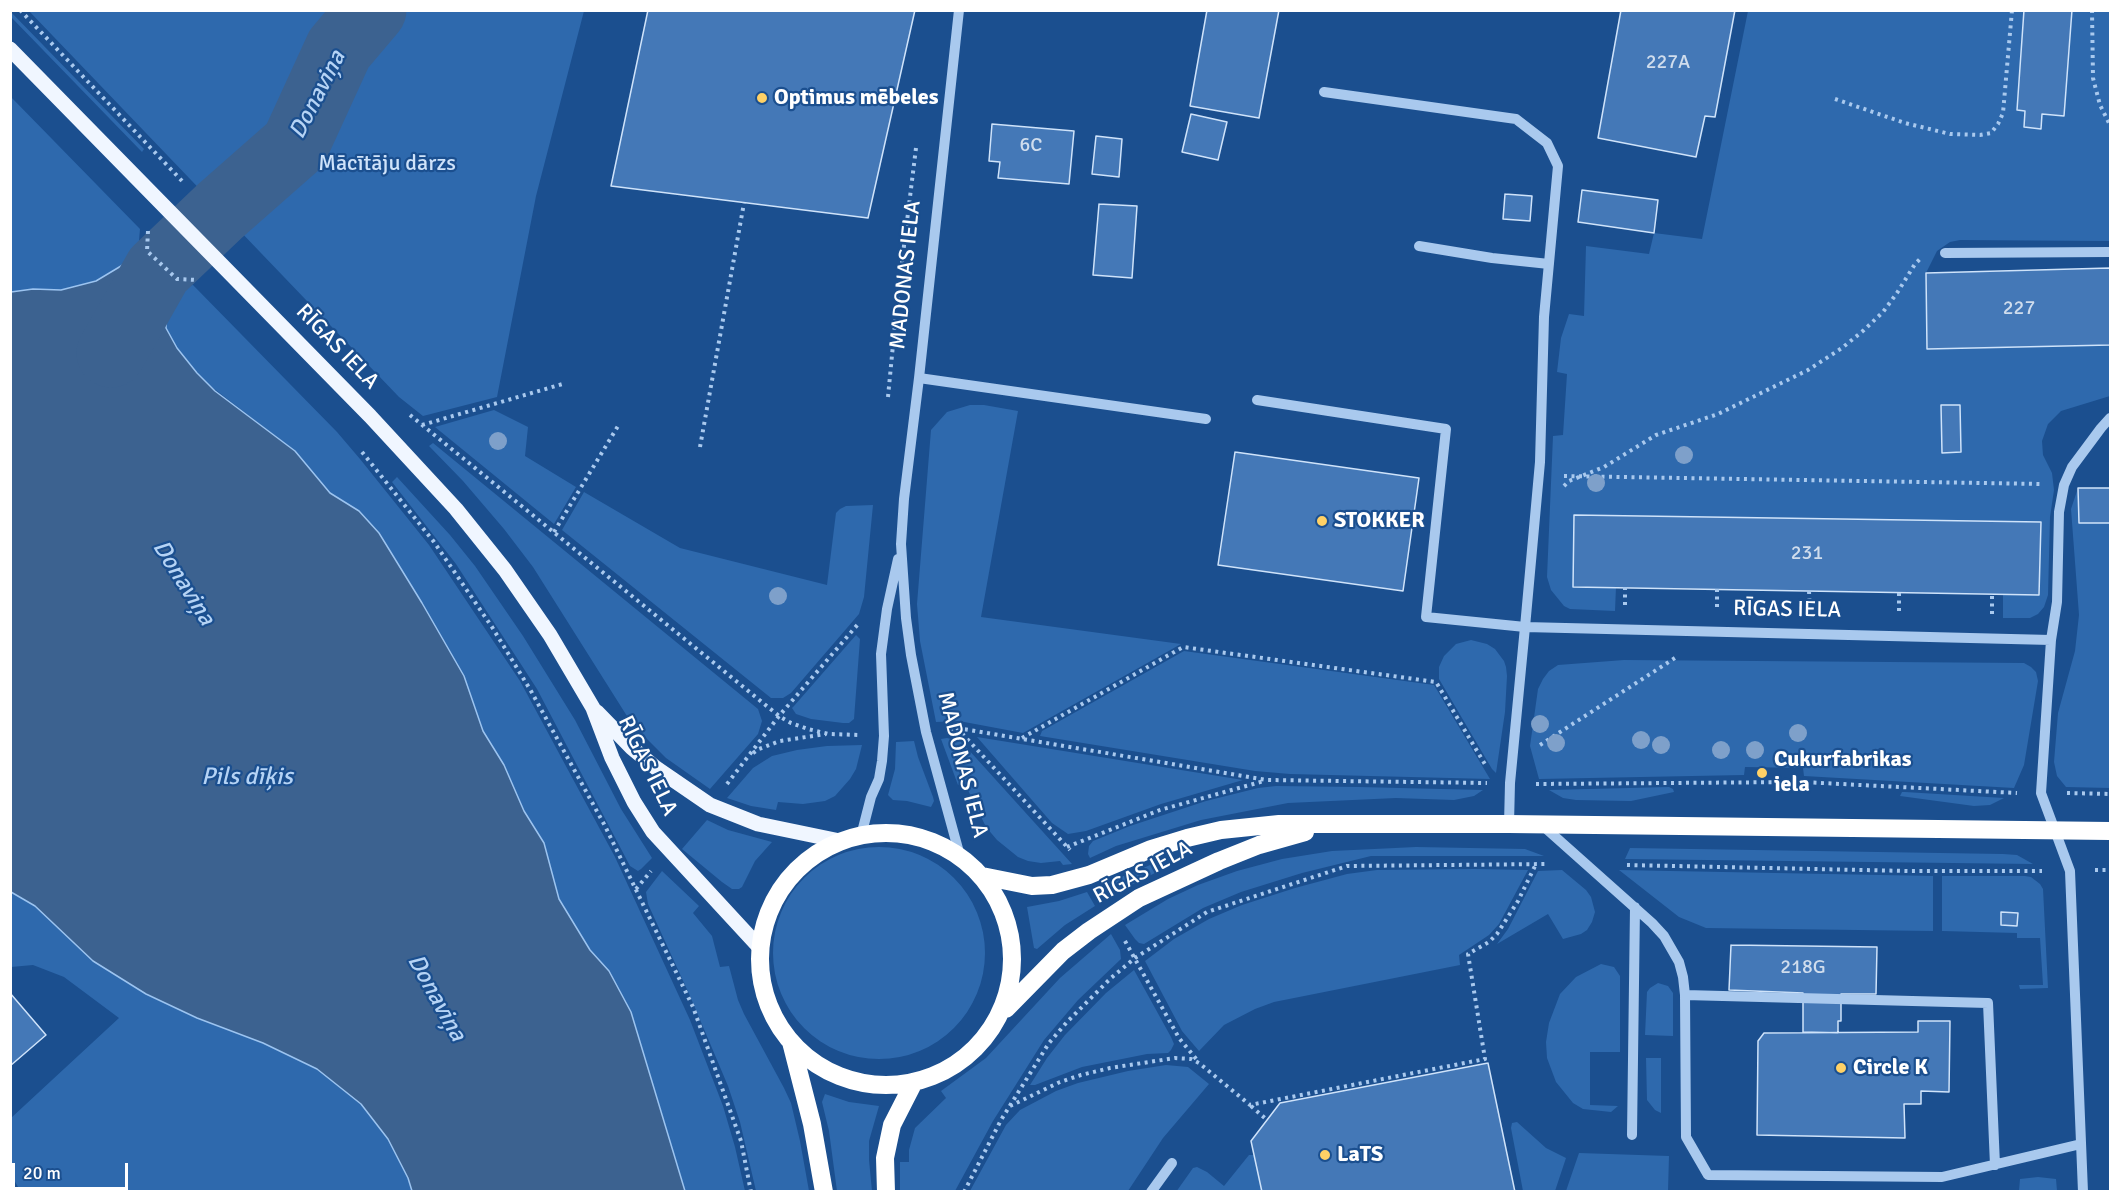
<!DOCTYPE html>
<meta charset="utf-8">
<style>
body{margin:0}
#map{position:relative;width:2121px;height:1202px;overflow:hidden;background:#1b4f8f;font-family:Signika,sans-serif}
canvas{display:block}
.frame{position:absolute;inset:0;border:12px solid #fff;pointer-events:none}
.scale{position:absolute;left:12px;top:1163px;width:116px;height:27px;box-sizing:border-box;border:3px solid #fff;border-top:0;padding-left:8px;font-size:18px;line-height:21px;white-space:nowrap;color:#fff;-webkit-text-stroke:4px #1b4f8f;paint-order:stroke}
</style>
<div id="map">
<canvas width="2121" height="1202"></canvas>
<div class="frame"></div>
<div class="scale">20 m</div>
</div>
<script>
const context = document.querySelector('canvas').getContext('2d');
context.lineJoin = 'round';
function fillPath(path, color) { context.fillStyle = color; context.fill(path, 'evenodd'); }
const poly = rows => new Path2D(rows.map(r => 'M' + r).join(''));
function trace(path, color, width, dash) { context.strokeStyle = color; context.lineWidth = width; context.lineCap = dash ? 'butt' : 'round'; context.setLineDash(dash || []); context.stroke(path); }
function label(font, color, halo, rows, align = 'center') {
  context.font = font + ' Signika,sans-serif'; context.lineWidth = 4.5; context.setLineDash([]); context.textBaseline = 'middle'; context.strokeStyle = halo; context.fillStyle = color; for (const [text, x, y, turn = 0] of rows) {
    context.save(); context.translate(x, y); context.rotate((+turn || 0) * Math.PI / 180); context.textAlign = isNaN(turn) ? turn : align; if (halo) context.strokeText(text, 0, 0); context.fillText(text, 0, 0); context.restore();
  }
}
const green = poly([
 [10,11,144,149,142,152,11,17],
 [29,11,584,11,536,196,497,397,423,416,399,397],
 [1748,11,2024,11,2017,110,2025,111,2024,127,2041,129,2042,114,2064,116,2072,11,2110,11,2110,241,1960,240,1950,242,1937,251,1926,273,1928,349,2110,345,2110,396,2061,411,2048,424,2042,441,2043,455,2052,473,2054,490,2050,517,2048,595,2044,607,2038,614,2030,618,2003,618,2003,594,2039,594,2041,522,1616,587,1615,611,1570,609,1564,606,1551,590,1547,577,1553,436,1563,435,1567,374,1557,372,1561,338,1569,314,1584,316,1586,246,1649,254,1654,233,1702,239],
 [10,96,140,229,138,252,131,260,96,281,61,290,33,289,11,292],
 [193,285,337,432,360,459,429,545,520,681,615,857,690,1020,723,1106,735,1147,745,1191,685,1191,656,1094,609,971,590,950,559,899,544,843,524,811,504,765,483,731,464,676,380,533,359,511,330,493,295,451,204,381,177,348,166,328,166,315,168,301,173,288],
 [970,405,984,405,1018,411,981,617,1181,644,1023,733,959,721,936,722,920,641,917,604,931,430,947,412],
 [494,410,528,427,525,456,576,487,554,524,435,427],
 [433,443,758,709,762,721,758,734,710,789,666,758,632,724,533,567,504,529,463,481,429,446],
 [397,477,450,535,475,566,523,636,575,720,621,809,652,858,641,869,638,871,630,866,537,689,456,564,392,482],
 [2078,488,2080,523,2110,523,2110,788,2066,787,2057,776,2054,762,2058,713,2075,651,2079,615,2071,509],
 [584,492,680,548,827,585,836,513,840,509,846,506,873,505,864,597,859,614,791,693,783,698,771,698,562,530],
 [856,635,860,639,854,719,849,723,843,723,811,719,796,714,792,708,794,706],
 [1471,640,1487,644,1495,649,1504,661,1506,667,1507,676,1505,712,1496,773,1492,769,1439,679,1439,667,1444,656,1456,644],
 [1184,651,1434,685,1490,779,1290,774,1255,771,1040,736,1042,731],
 [1624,660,2024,663,2031,667,2036,672,2038,681,2024,765,2014,788,1804,776,1803,768,1745,767,1744,775,1539,779,1530,746,1538,689,1543,679,1549,671,1558,665],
 [977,737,1243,780,1161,804,1086,831,1068,834,1052,823],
 [947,738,960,741,967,748,1072,864,1063,865,1060,861,1041,863,1028,861,1018,857,997,840,986,827,965,784,958,785,941,739],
 [914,741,918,757,933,797,934,801,931,807,907,801,893,800,888,795,895,769,896,742],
 [862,745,856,769,850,779,835,796,825,801,803,804,778,802,776,810,751,806,727,798,753,768,772,756,797,750,827,746],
 [1276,786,1359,787,1483,790,1474,796,1454,800,1396,798,1288,803,1201,820,1116,846,1090,858,1088,854,1089,846,1093,841,1130,826,1206,801,1258,788],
 [1669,787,1673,789,1674,792,1631,801,1576,800,1563,798,1549,790],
 [1902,792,1905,792,2004,798,1990,805,1974,806,1900,796],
 [707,820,728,830,772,842,755,861,742,887,739,889,732,889,722,882,682,849],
 '773 953a106 106 0 1 1 212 0a106 106 0 1 1-212 0Z',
 [1416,847,1525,849,1544,856,1371,856,1302,873,1241,892,1203,908,1144,944,1139,943,1135,939,1125,925,1168,899,1198,885,1237,871,1282,859,1332,851],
 [1630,848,2003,854,2017,855,2033,864,1625,859],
 [1160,861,1163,869,1111,895,1104,884],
 [1474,869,1528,870,1499,924,1489,935,1459,955,1460,965,1274,1002,1255,1009,1224,1025,1199,1051,1182,1031,1145,961,1174,939,1209,919,1242,905,1295,888,1347,874,1377,870],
 [1562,870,1586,890,1591,897,1595,912,1592,922,1587,930,1581,934,1563,939,1548,914,1497,944,1508,929,1538,871],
 [1619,870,1933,876,1933,931,1706,928,1679,917],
 [662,871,699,906,693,913,712,936,720,967,729,966,738,1000,744,1014,784,1088,791,1103,800,1141,809,1191,756,1191,740,1122,728,1086,690,996,648,904,646,892],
 [1942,876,2025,876,2031,877,2040,884,2043,889,2048,988,2020,989,2019,985,2043,985,2040,938,2017,938,2017,933,1942,931],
 [11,892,35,906,93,961,146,994,197,1018,263,1043,317,1069,361,1104,388,1139,408,1178,412,1191,21,1192,11,1175,11,1118,119,1018,64,977,33,965,11,967],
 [1087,892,1095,906,1065,925,1037,949,1034,948,1027,907,1059,901],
 [1111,934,1120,950,1121,959,1078,1000,1044,1040,993,1121,955,1191,900,1191,900,1162,909,1162,909,1150,915,1128,946,1098,941,1091,986,1058,1060,978],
 [1601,964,1614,967,1620,976,1620,1052,1590,1052,1590,1105,1618,1106,1611,1112,1583,1109,1573,1103,1556,1082,1547,1058,1546,1042,1549,1023,1560,994,1576,977],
 [1134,970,1171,1037,1174,1044,1171,1050,1168,1053,1147,1054,1082,1067,1035,1085,1030,1085,1047,1058,1065,1035,1106,993],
 [1658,983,1668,986,1673,993,1673,1036,1645,1035,1647,992,1650,988],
 [1646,1058,1661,1058,1661,1113,1655,1110,1647,1100],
 [1166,1065,1188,1067,1209,1084,1163,1138,1128,1191,970,1191,1006,1125,1020,1110,1056,1091,1078,1083,1128,1071],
 [825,1094,849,1102,879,1106,869,1141,869,1160,872,1191,837,1191,829,1131,822,1102],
 [1517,1122,1546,1148,1566,1158,1555,1191,1523,1191,1511,1128,1512,1123],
 [1579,1153,1669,1156,1668,1191,1566,1191],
 [1249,1155,1254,1155,1262,1191,1176,1192,1193,1168,1197,1167,1207,1172,1224,1186],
 [2038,1177,2056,1179,2057,1191,2019,1191,2020,1179]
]);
const water = poly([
 [138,252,175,287,173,288,168,301,166,315,166,328,177,348,197,373,215,391,295,451,330,493,359,511,379,533,422,603,464,676,483,731,504,765,524,811,544,843,559,899,590,950,609,971,631,1012,685,1191,412,1191,408,1178,388,1139,361,1104,317,1069,263,1043,197,1018,146,994,93,961,35,906,11,892,11,292,33,289,61,290,96,281,131,260,138,252]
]);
const river = poly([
 [111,353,158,270,220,211,295,145,339,49,372,10]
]);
const building = poly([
 [648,10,915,10,868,218,611,186,648,10],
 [1207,10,1279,10,1259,118,1190,106,1207,10],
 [1621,10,1735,10,1715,117,1705,116,1696,157,1598,138,1621,10],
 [2024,10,2072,10,2064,116,2042,114,2041,129,2024,127,2025,111,2017,110,2024,10],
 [1191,114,1227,122,1218,160,1182,152,1191,114],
 [992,124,1074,131,1069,184,998,178,1000,162,989,161,992,124],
 [1096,136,1122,139,1119,177,1092,174,1096,136],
 [1582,190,1658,200,1654,233,1578,222,1582,190],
 [1505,194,1532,196,1530,221,1503,219,1505,194],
 [1099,204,1137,206,1132,278,1093,275,1099,204],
 [2110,268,2110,345,1927,349,1926,273,2110,268],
 [1941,405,1960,405,1961,452,1942,453,1941,405],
 [1235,452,1419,478,1403,591,1218,565,1235,452],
 [2078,488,2110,488,2110,523,2079,523,2078,488],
 [1574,515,2041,522,2039,595,1573,587,1574,515],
 [2001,912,2018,913,2017,926,2001,925,2001,912],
 [1731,945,1877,947,1876,994,1841,994,1841,1021,1838,1021,1838,1033,1803,1032,1803,993,1729,990,1731,945],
 [10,993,46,1035,10,1066,10,993],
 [1918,1021,1950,1021,1949,1092,1921,1091,1921,1104,1904,1104,1905,1138,1757,1135,1758,1041,1764,1033,1918,1032,1918,1021],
 [1488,1063,1515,1192,1262,1192,1251,1141,1280,1103,1488,1063]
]);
const path = poly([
 [20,10,183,182],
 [2092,10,2093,78,2100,105,2110,125],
 [1835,99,1905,123,1950,134,1980,135,1991,133,1998,124,2003,113,2012,10],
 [148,231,147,251,177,279,197,280],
 [888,397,897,303,916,148],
 [410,415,779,716,791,723,808,729,829,734,858,735],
 [422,425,566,383],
 [700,447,744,203],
 [362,452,434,542,492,627,531,691,605,826,693,1007,741,1141,751,1192],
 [1564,476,2040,484],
 [1564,486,1569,481,1604,467,1656,435,1718,414,1808,370,1842,348,1864,330,1883,312,1897,293,1915,264,1921,258],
 [554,532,618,426],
 [1809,591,1810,611],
 [1899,593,1899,613],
 [1625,605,1625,587],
 [1717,607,1717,589],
 [1992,614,1992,594],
 [957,728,1070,850],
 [950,729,957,728,1267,780,1487,783],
 [1022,738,1183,647,1436,682,1486,766],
 [1540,745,1678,656],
 [753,753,759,749,780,741,826,734],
 [727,784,779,716,859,623],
 [1536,784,1802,782,2017,793],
 [2067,793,2110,794],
 [1067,847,1160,810,1264,781],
 [1627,865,1908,871,2042,871],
 [2095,870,2110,870],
 [636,889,651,871],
 [1125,941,1179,1038,1197,1060],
 [1010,1106,1060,1082,1081,1075,1110,1068,1175,1058,1191,1059,1199,1063,1250,1105,1485,1059,1468,954,1489,942,1497,934,1518,901,1536,864],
 [1251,1106,1267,1120],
 [964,1192,1001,1120,1049,1043,1067,1022,1111,978,1135,958,1207,912,1347,866,1547,864]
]);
const minor = poly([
 [959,10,919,378,904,499,901,544,906,618,911,655,926,732,960,856],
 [1419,246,1492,258,1549,264],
 [1945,253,2110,252],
 [919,378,1206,419],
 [1257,400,1446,429,1426,617,1525,627,1540,462,1544,317,1558,166,1547,143,1516,119,1324,92],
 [2051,640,2057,602,2059,512,2064,485,2072,467,2101,428,2110,418],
 [1509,824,1510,783,1525,627,2051,640,2041,793,2070,871,2083,1192],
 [1542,825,1652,923,1664,936,1679,962,1683,977,1685,995,1686,1137,1708,1175,1942,1177,2081,1144],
 [861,836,871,797,879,779,882,761,884,736,881,654,887,609,898,559],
 [1685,995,1988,1003,1995,1165],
 [1632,1135,1635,907],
 [1151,1192,1172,1163]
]);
const major = poly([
 [10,49,370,416,456,509,505,570,550,635,593,708,612,758,634,802,653,832,760,948],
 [597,712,632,748,656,768,710,805,758,824,840,841]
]);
const highway = poly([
 '760 959a126 126 0 1 1 252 0a126 126 0 1 1-252 0Z',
 [982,876,1032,886,1052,885,1089,875,1151,849,1187,838,1221,830,1279,824,1509,824,2110,831],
 [1006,1009,1063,951,1089,931,1139,898,1219,861,1259,845,1305,832],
 [791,1042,812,1124,824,1192],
 [886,1192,885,1158,892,1125,914,1082]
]);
const trees = [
 [498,441],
 [1684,455],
 [1596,483],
 [778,596],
 [1540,724],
 [1798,733],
 [1641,740],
 [1556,743],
 [1661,745],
 [1721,750],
 [1755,750]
];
const markers = [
 [762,98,6,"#ffd166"],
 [1322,521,6,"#ffd166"],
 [1762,773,6,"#ffd166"],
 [1841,1068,6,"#ffd166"],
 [1325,1155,6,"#ffd166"]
];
const numberNames = [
 ["227A",1668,63],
 ["6C",1031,146],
 ["227",2019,309],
 ["231",1807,554],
 ["218G",1803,968]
];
const poiNames = [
 ["Optimus mēbeles",774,98],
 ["STOKKER",1334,521],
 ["Cukurfabrikas",1774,760],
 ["iela",1774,785],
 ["Circle K",1853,1068],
 ["LaTS",1337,1155]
];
const parkNames = [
 ["Mācītāju dārzs",387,164]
];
const streetNames = [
 ["MADONAS IELA",906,275,-84],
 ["RĪGAS IELA",337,347,46],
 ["RĪGAS IELA",1787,610,1],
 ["MADONAS IELA",962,765,76],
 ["RĪGAS IELA",647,766,64],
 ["RĪGAS IELA",1143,873,-28]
];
const waterNames = [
 ["Donaviņa",318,95,-63],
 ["Donaviņa",183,583,58],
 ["Pils dīķis",247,778],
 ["Donaviņa",436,998,61]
];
fillPath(green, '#2e69ad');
fillPath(water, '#3c6290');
trace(water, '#9cc4f0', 1.5);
trace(river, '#3c6290', 69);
fillPath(building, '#4478b7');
trace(building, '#cfe3fa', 1.5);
trace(path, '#a9c9ee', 4, [3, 4.5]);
trace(minor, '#a9c9ee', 10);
trace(major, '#f0f6ff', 15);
trace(highway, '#fff', 18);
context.fillStyle = '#7ea0ca';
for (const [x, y] of trees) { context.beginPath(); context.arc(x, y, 9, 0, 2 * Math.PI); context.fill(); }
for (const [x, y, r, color] of markers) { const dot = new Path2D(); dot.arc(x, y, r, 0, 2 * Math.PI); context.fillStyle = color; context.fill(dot); trace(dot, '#1b4f8f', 2); }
label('20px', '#d0dded', null, numberNames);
label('bold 22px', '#fff', '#1b4f8f', poiNames, 'left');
label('22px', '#cfe3fa', '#1b4f8f', parkNames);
label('22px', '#fff', '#1b4f8f', streetNames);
label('italic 24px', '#b5d3f5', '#1b4f8f', waterNames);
</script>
